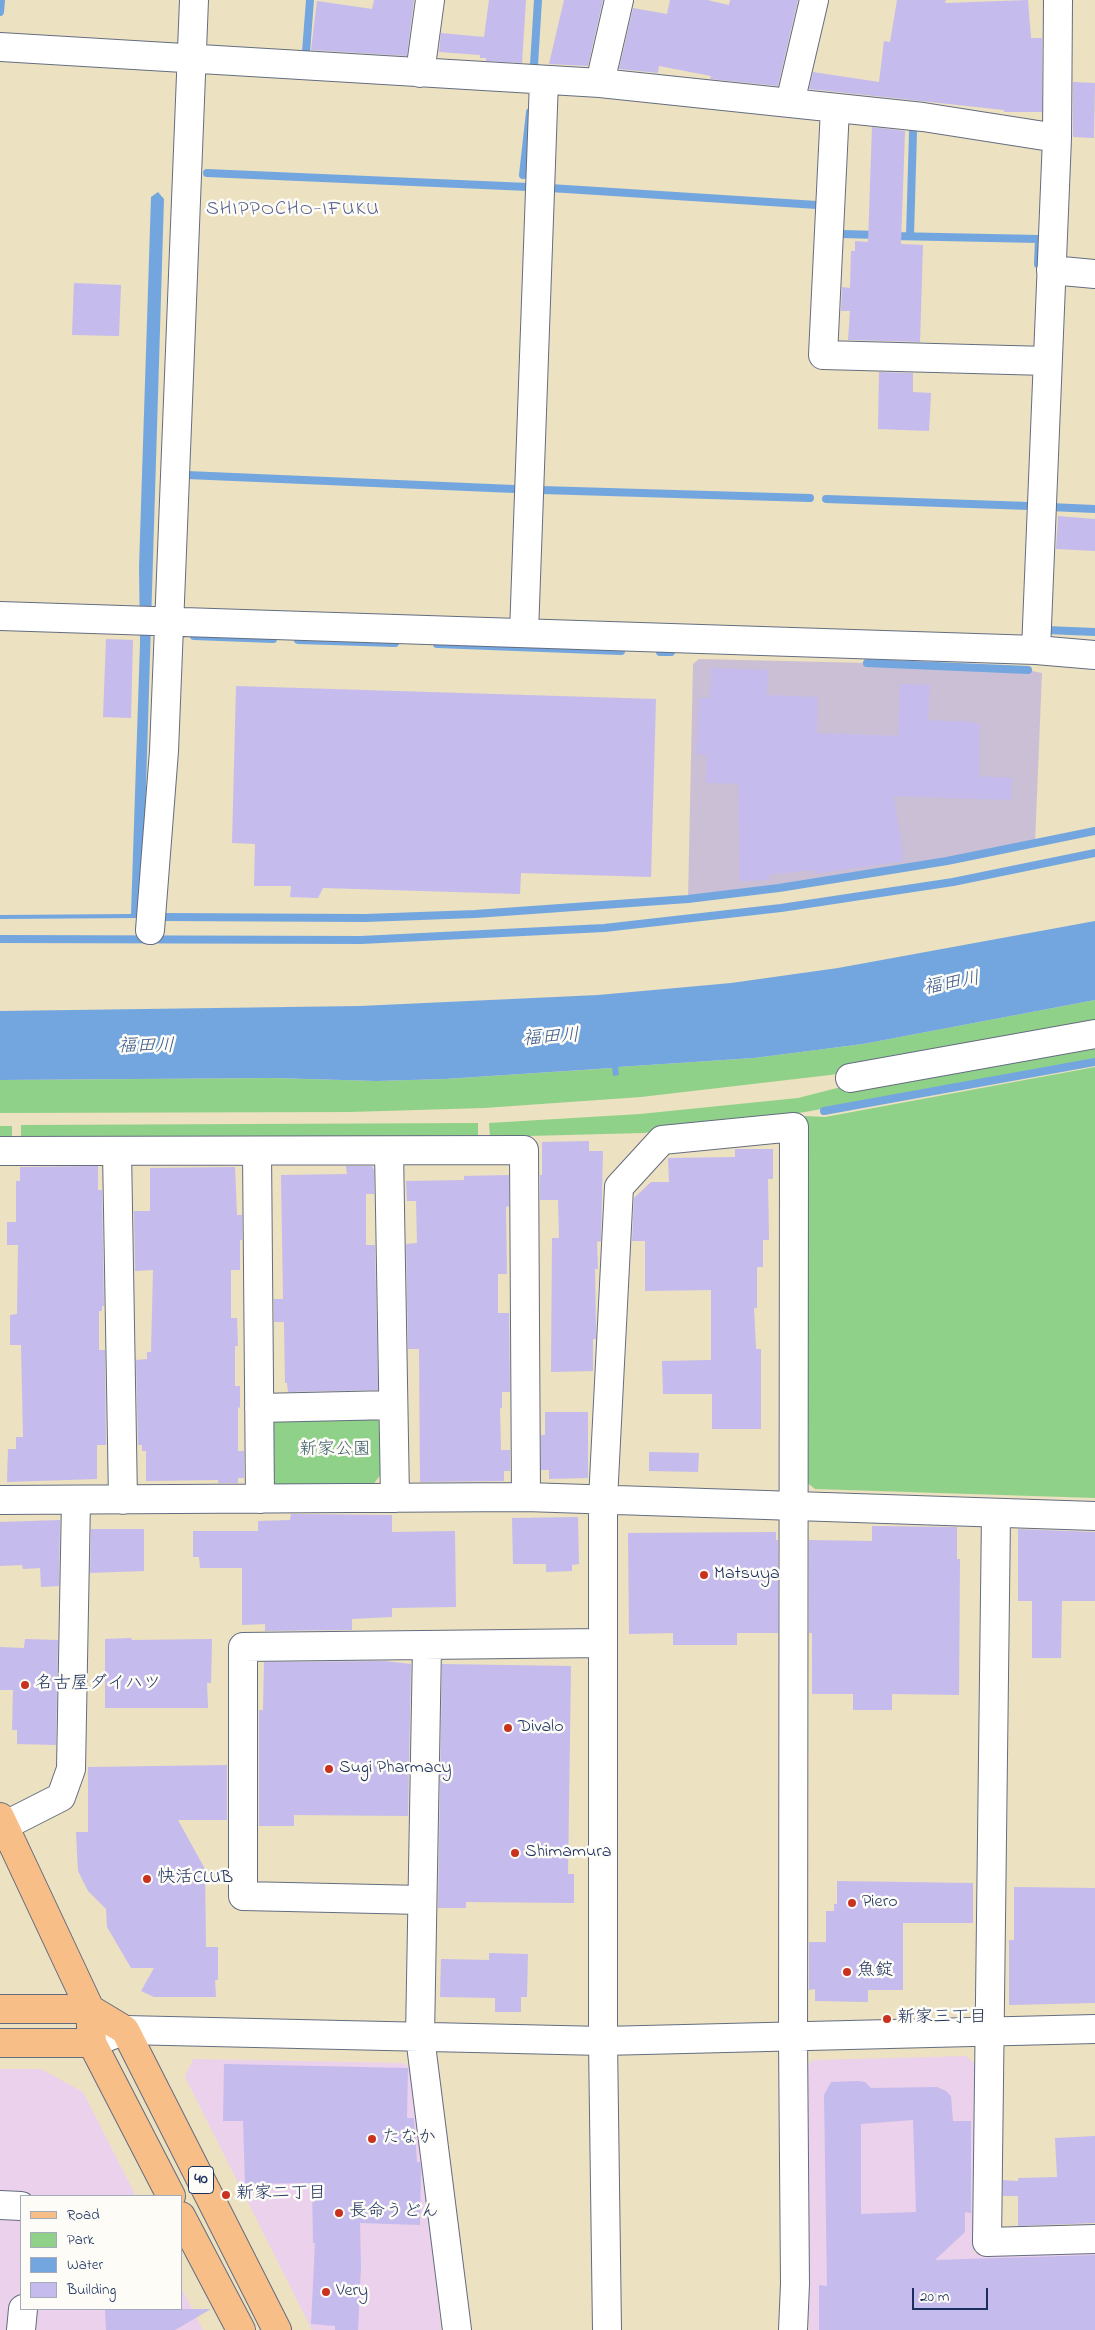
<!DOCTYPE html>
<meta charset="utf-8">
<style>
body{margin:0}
#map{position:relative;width:1095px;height:2330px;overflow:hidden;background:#ece1c0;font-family:"Indie Flower",sans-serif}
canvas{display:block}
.legend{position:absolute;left:20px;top:2195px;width:162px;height:115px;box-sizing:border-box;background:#fdfcf7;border:1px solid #a3aaba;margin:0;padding:6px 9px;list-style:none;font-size:15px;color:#1b2f5e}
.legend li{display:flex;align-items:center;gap:10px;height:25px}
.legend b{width:25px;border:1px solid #a3aaba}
.scale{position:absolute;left:912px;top:2288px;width:76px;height:22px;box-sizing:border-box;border:2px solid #1b2f5e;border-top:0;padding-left:6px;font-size:15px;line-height:18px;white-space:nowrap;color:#1b2f5e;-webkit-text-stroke:4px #fdfcf7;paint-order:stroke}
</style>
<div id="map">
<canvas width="1095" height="2330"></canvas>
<ul class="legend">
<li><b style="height:6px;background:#f7be87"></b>Road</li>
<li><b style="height:14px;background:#90d189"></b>Park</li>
<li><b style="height:14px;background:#73a6df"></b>Water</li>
<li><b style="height:14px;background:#c5bbec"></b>Building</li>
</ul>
<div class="scale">20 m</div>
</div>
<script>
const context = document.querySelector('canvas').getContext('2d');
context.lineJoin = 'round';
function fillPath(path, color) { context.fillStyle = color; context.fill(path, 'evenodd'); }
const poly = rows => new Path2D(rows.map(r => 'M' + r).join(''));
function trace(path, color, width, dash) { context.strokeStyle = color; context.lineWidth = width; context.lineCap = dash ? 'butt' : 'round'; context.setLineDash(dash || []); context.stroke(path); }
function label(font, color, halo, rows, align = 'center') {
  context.font = font + ' "Indie Flower","Klee One",sans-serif'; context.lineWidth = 5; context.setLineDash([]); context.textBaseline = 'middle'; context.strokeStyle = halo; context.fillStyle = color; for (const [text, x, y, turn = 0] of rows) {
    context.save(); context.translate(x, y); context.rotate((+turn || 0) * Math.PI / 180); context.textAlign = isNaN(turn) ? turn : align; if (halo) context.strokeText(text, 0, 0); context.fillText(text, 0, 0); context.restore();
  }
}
const built = poly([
 [966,2056,976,2065,974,2253,1095,2251,1095,2330,809,2330,805,2067,813,2060],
 [193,2059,403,2063,414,2070,441,2330,312,2330,185,2077],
 [0,2069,41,2069,83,2092,136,2196,21,2196,21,2309,181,2309,181,2287,203,2330,0,2330]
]);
const industrial = poly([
 [699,659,867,663,1028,670,1042,673,1035,843,947,861,779,888,688,899,693,664]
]);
const green = poly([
 [1095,1000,1095,1028,830,1075,641,1097,484,1108,350,1112,0,1113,0,1080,272,1078,377,1081,445,1079,613,1068,613,1076,618,1067,754,1058,863,1044],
 [1095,1041,1095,1059,805,1112,643,1133,490,1137,489,1123,640,1114,798,1098,845,1086],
 [1095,1067,1095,1498,815,1489,805,1481,805,1116,825,1117],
 [478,1123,478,1136,21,1138,21,1125],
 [0,1126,12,1126,12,1137,0,1137],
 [274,1416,372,1416,381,1423,382,1473,372,1486,280,1489,270,1482,268,1426]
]);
const water = poly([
 [158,192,164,199,142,918,0,919,0,915,131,914,140,643,139,567,151,197],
 [1095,921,1095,1000,863,1044,754,1058,618,1067,619,1075,613,1076,612,1068,445,1079,377,1081,272,1078,0,1080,0,1011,360,1006,598,995,731,983,838,968]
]);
const stream = poly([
 [0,12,1,0],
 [306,52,310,0],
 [534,65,538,0],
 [207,173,528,187],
 [523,175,530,112],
 [550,188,817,205],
 [843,234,878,235],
 [892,236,1039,239,1038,264],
 [910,236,913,132],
 [187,475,514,489],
 [541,490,810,498],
 [826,499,1029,506],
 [1049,507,1095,509],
 [1046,630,1095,632],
 [194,636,273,639],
 [298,640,395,643],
 [437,644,621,651],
 [660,652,671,652],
 [867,663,1028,670],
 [164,917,365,918,475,914,688,899,779,888,947,861,1095,831],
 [0,939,361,940,604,928,781,908,953,882,1095,853],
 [824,1111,1095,1062]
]);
const building = poly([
 [374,0,414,0,407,56,311,50,317,1,372,9],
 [489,0,526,0,522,63,486,61,486,58,480,58,480,55,439,52,441,33,484,37],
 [564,0,603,0,588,66,549,64],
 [670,0,707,0,729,5,730,0,798,0,778,86,710,79,711,76,659,66,658,73,619,69,633,8,667,14],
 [897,0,946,0,945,3,1028,0,1031,38,1042,38,1042,112,1004,112,1004,110,809,89,813,72,879,82,884,41,890,42],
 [1073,82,1095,83,1094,138,1073,137],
 [872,127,905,131,901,244,923,245,920,342,848,340,850,311,841,311,842,287,850,288,851,251,855,251,855,241,868,242],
 [74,283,121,285,119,336,72,335],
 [879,372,913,373,913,392,931,393,929,431,878,429],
 [1058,516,1095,519,1095,551,1056,549],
 [106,639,133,640,131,718,103,717],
 [711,668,768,670,767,695,818,697,817,733,898,736,900,684,930,685,928,720,974,722,974,724,980,724,979,776,1012,778,1011,800,894,796,904,861,815,874,814,870,769,875,769,880,740,881,738,784,706,783,707,755,696,754,699,698,710,698],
 [236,686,656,699,651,877,521,873,520,894,323,888,318,898,290,897,291,886,254,886,255,844,232,843],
 [589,1141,589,1151,603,1151,601,1241,597,1242,598,1269,595,1269,596,1328,596,1339,593,1339,593,1371,551,1372,552,1238,559,1238,558,1200,540,1200,540,1175,542,1175,542,1142],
 [735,1149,773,1149,773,1179,768,1179,769,1240,763,1240,763,1267,757,1267,757,1308,754,1308,756,1349,761,1349,761,1429,712,1429,712,1394,663,1394,662,1361,711,1360,711,1290,645,1291,645,1241,632,1241,634,1198,651,1182,669,1182,668,1158,735,1157],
 [98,1166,98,1190,102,1190,104,1306,102,1306,102,1311,99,1311,99,1350,105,1350,106,1445,97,1445,97,1479,7,1482,8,1449,16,1449,16,1437,23,1437,21,1345,10,1345,10,1315,17,1314,18,1245,7,1245,7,1222,16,1222,16,1181,20,1181,20,1167],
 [346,1166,372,1166,374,1170,374,1194,366,1194,366,1245,375,1245,378,1390,288,1392,287,1383,285,1383,284,1322,274,1322,274,1299,283,1299,281,1175,347,1174],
 [235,1167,237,1215,242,1215,242,1240,240,1240,240,1270,231,1270,231,1318,237,1318,238,1346,235,1346,235,1386,240,1386,240,1408,238,1407,238,1451,244,1451,244,1478,238,1478,238,1483,218,1483,218,1480,146,1481,146,1451,142,1451,142,1445,138,1445,136,1360,147,1359,147,1352,151,1352,153,1270,135,1271,134,1211,150,1211,150,1168],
 [509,1175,509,1206,506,1207,507,1274,498,1274,498,1313,509,1313,510,1392,502,1392,502,1408,500,1408,501,1450,510,1450,510,1471,504,1471,504,1481,420,1482,419,1349,408,1349,406,1244,417,1243,416,1201,407,1201,406,1181,464,1180,464,1176],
 [545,1412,588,1412,588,1478,549,1479,549,1470,541,1470,541,1435,545,1435],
 [649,1452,699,1453,698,1472,649,1471],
 [291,1514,392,1515,392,1532,455,1531,456,1607,392,1608,392,1617,352,1619,352,1630,265,1631,265,1624,242,1625,242,1568,200,1568,199,1557,193,1557,193,1531,258,1531,258,1521,290,1520],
 [578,1517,579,1564,572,1565,572,1571,546,1572,546,1564,513,1564,512,1518],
 [60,1520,59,1586,41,1587,40,1568,23,1569,22,1565,0,1566,0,1522],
 [872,1526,957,1527,957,1559,960,1559,959,1695,892,1694,892,1710,853,1710,853,1694,812,1694,812,1633,809,1633,809,1540,872,1541],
 [91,1529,144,1529,144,1571,90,1573],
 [1018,1529,1095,1532,1095,1601,1062,1601,1061,1658,1032,1658,1032,1601,1018,1601],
 [776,1532,776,1540,778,1540,778,1633,737,1633,737,1645,673,1645,673,1633,629,1634,628,1533],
 [131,1638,132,1640,212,1639,211,1683,207,1683,208,1708,105,1708,105,1639],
 [25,1639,58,1640,56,1745,17,1744,17,1730,12,1730,13,1690,0,1690,0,1647,24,1648],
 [385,1661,411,1664,408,1816,294,1815,294,1826,259,1826,259,1710,263,1710,264,1662],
 [442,1664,571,1666,568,1874,574,1874,574,1903,466,1902,466,1908,438,1908],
 [227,1765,227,1820,178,1820,205,1869,206,1947,218,1947,218,1980,215,1980,216,1997,154,1997,141,1991,154,1968,131,1968,107,1927,106,1909,88,1891,78,1871,76,1832,88,1832,88,1767],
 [837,1881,973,1883,973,1923,903,1923,903,1990,868,1990,868,2002,815,2001,815,1989,809,1990,809,1942,826,1942,826,1911,834,1911,834,1904,837,1904],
 [1014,1887,1095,1888,1095,2003,1009,2005,1009,1940,1014,1940],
 [489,1953,528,1954,527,1997,521,1997,521,2012,495,2012,495,1998,440,1997,441,1959,489,1960],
 [224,2064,408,2068,407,2118,414,2118,417,2162,420,2162,421,2170,420,2225,360,2223,361,2267,358,2330,335,2330,335,2326,311,2324,315,2243,313,2243,312,2183,245,2184,243,2121,223,2121],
 [857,2081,865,2082,871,2088,937,2087,946,2091,951,2096,953,2121,971,2121,971,2213,965,2212,965,2232,935,2260,1095,2255,1095,2330,819,2330,819,2285,827,2286,824,2095,831,2082],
 [913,2120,916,2212,861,2214,861,2124],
 [1095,2136,1095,2223,1018,2226,1018,2196,1003,2196,1003,2180,1018,2181,1018,2178,1057,2177,1055,2138],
 [105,2309,211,2309,175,2330,106,2330]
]);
const minor = poly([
 [0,47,600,83,923,117,1057,138],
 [420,73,430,0],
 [600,83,619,0],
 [790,103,814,0],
 [835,108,823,355,1047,361],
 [1051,270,1095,274],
 [0,616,1036,650,1095,655],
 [524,633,544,80],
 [1036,650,1057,138,1058,0],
 [150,930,164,751,194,0],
 [850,1078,1095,1034],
 [0,1151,524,1150,526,1497],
 [117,1151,123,1500],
 [257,1151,260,1499],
 [389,1151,395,1498],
 [259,1408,393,1405],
 [0,1500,526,1497,1095,1516],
 [996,1514,987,2242,1095,2239],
 [427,1646,420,2037,457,2330],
 [4,1826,61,1797,71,1769,76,1500],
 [422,1900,243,1896,243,1647,603,1643],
 [92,2043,125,2030,603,2041,1095,2029],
 [0,2205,21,2206],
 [21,2330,23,2309],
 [607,2330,603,2041,603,1500,619,1187,662,1140,794,1127,793,2038,795,2284,793,2330]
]);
const major = poly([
 [0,1817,90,2009,92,2043,171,2196],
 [0,2009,90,2009,125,2030,277,2330],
 [0,2043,92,2043],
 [181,2216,241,2330]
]);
const markers = [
 [704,1575,5,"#c8321e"],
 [25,1685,5,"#c8321e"],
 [508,1728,5,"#c8321e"],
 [329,1769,5,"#c8321e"],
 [515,1853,5,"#c8321e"],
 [147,1879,5,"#c8321e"],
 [852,1903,5,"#c8321e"],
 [847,1972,5,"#c8321e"],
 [887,2019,5,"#c8321e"],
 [372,2139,5,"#c8321e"],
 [226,2195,5,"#c8321e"],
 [339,2213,5,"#c8321e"],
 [326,2292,5,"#c8321e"]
];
const shields = [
 [201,2180,25]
];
const shieldNames = [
 ["40",201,2180]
];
const parkNames = [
 ["新家公園",335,1451]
];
const poiNames = [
 ["Matsuya",714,1575],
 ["名古屋ダイハツ",35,1685],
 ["Divalo",518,1728],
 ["Sugi Pharmacy",339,1769],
 ["Shimamura",525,1853],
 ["快活CLUB",157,1879],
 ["Piero",862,1903],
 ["魚錠",857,1972],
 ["新家三丁目",897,2019],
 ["たなか",382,2139],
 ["新家二丁目",236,2195],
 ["長命うどん",349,2213],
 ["Very",336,2292]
];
const waterNames = [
 ["福田川",952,985,-11],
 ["福田川",551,1039,-4],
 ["福田川",146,1048]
];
const quarterNames = [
 ["SHIPPOCHO-IFUKU",293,211]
];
fillPath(built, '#ebd1eb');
fillPath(industrial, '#cbbfd5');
fillPath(green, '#90d189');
fillPath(water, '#73a6df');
trace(stream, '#73a6df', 8);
fillPath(building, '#c5bbec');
trace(minor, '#646d80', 30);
trace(major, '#646d80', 30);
trace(minor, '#fff', 28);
trace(major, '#f7be87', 28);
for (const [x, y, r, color] of markers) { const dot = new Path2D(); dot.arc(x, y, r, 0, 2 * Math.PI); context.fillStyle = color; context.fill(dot); trace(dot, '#fdfcf7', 2); }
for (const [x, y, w] of shields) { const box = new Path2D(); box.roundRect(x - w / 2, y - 13.5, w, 27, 4); context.fillStyle = '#fdfcf7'; context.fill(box); trace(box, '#1b2f5e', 1); }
label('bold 16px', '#1b2f5e', null, shieldNames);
label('18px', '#3e606b', '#fdfcf7', parkNames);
label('18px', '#1b2f5e', '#fdfcf7', poiNames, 'left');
label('italic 19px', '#3a598b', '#fdfcf7', waterNames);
context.letterSpacing = '1px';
label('20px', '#566090', '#fdfcf7', quarterNames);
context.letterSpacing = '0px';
</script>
